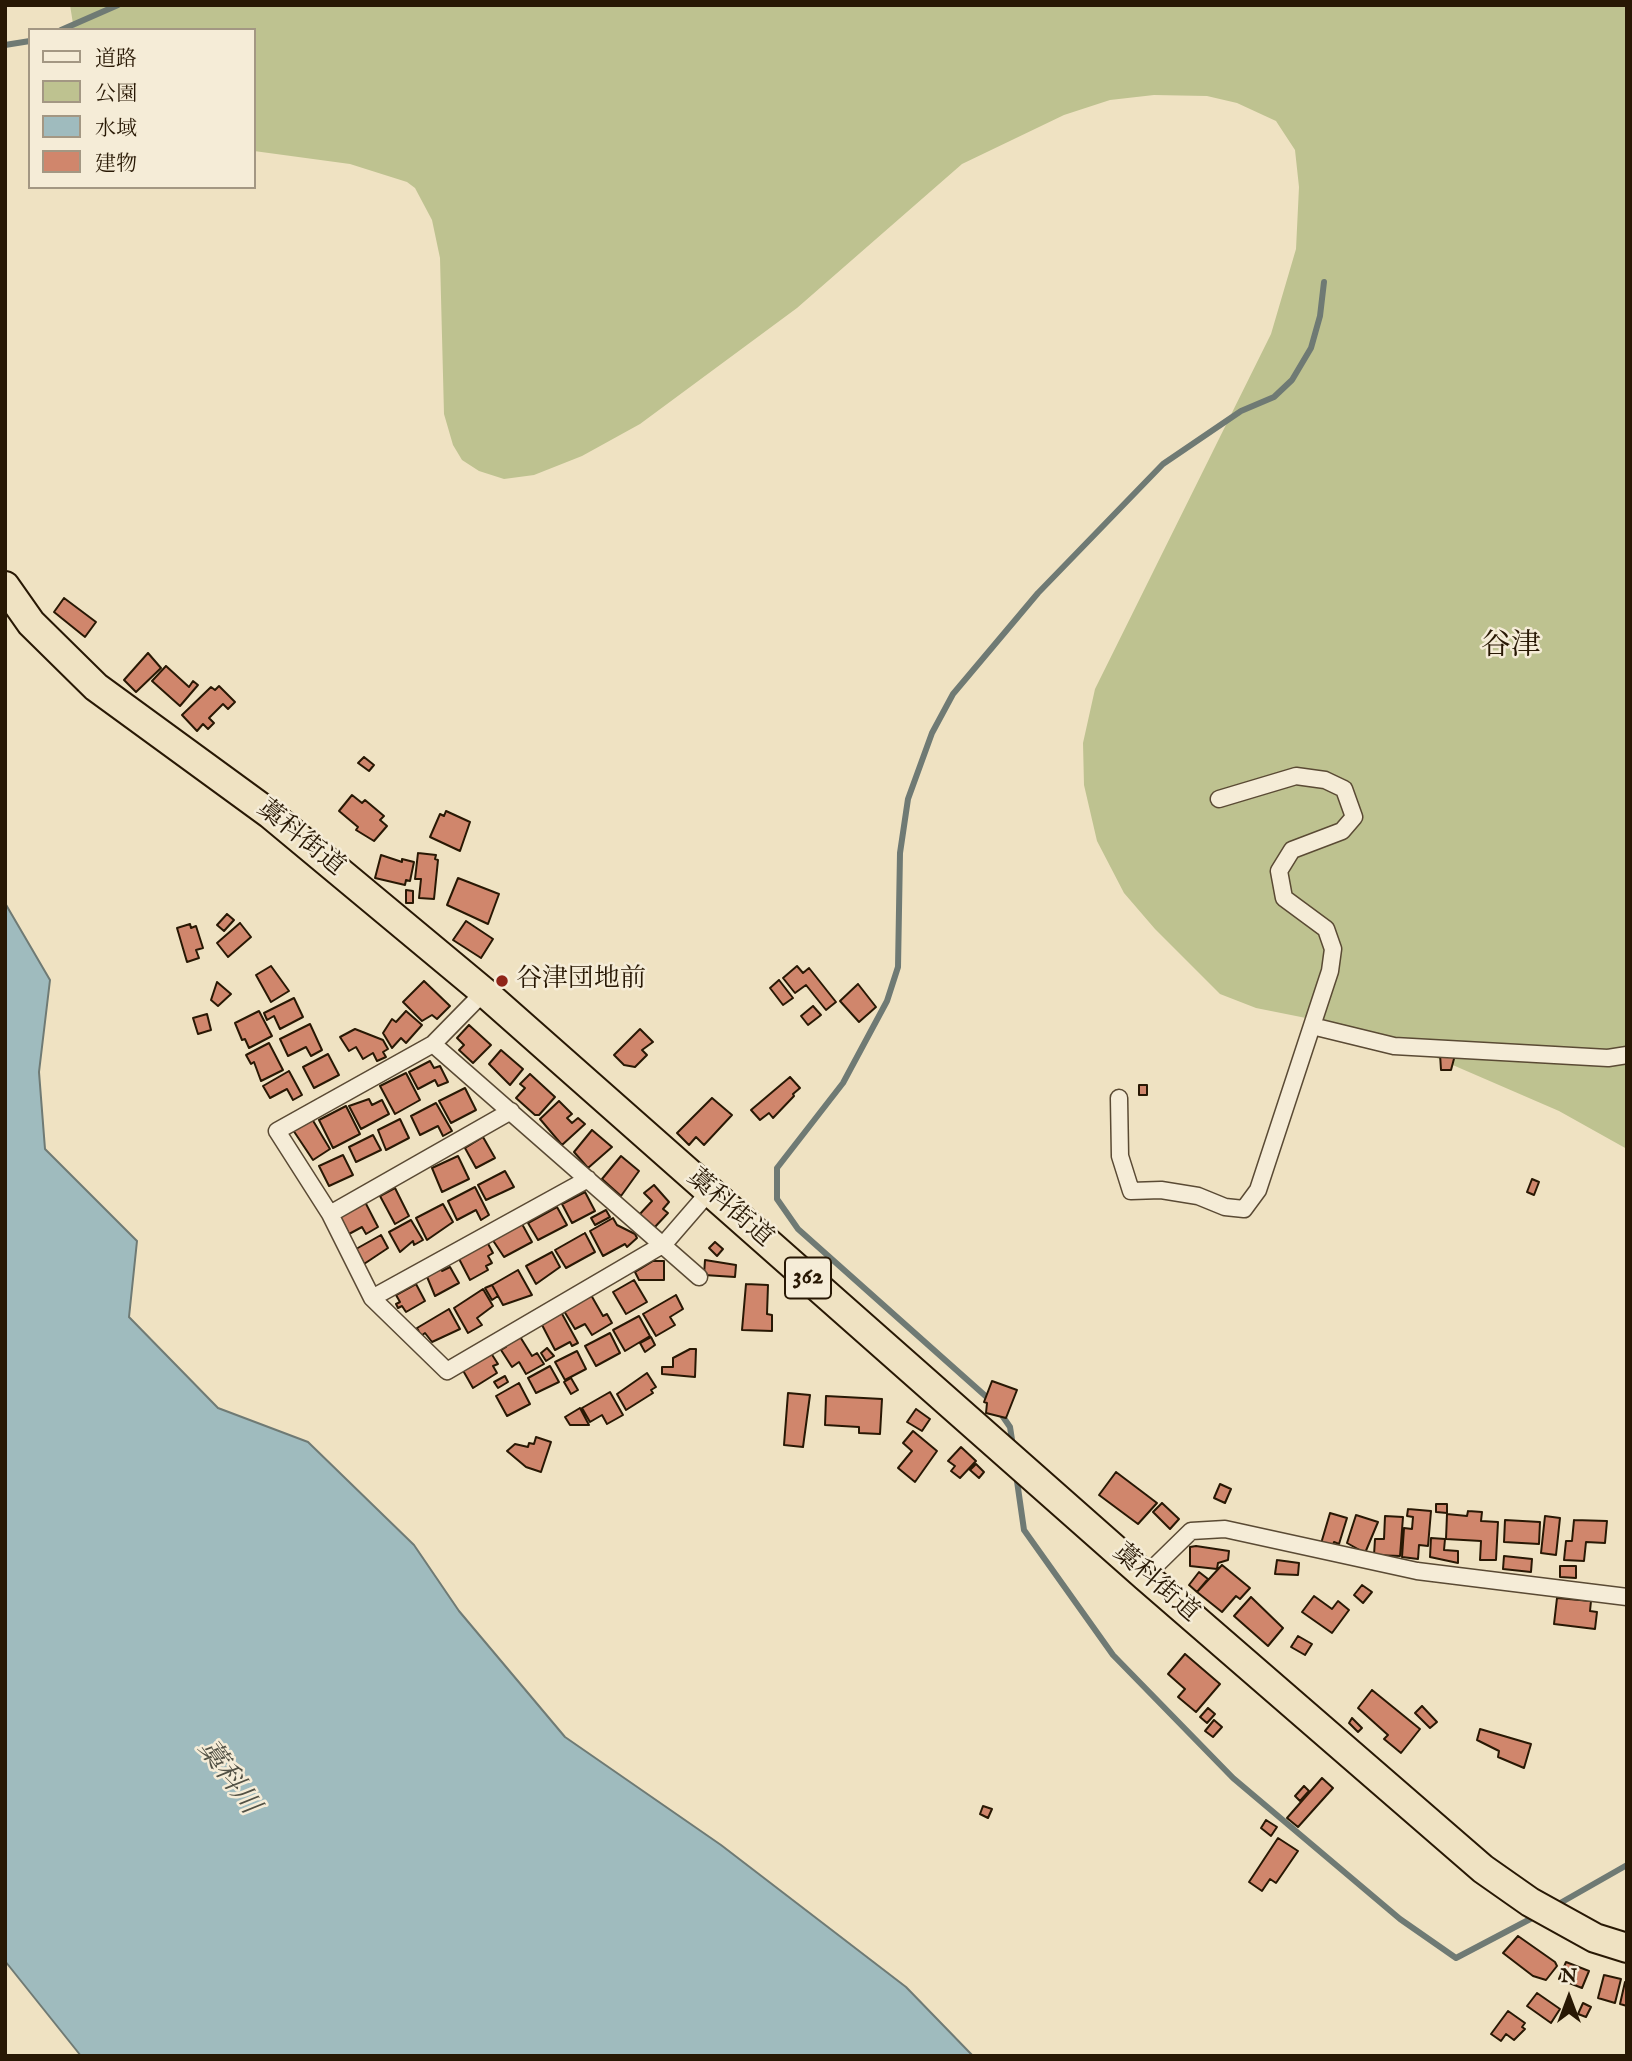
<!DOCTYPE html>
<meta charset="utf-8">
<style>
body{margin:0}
#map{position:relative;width:1632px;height:2061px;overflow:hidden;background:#efe2c2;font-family:"IM FELL English","Noto Serif JP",serif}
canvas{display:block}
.frame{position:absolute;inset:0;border:7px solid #281804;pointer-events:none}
.legend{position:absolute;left:28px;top:28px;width:228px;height:161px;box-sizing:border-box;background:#f5ecd7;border:2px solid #a39783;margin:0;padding:9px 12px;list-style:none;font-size:21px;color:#281804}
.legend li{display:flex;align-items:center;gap:14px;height:35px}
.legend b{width:35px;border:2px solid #a39783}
.north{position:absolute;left:1534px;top:1963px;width:70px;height:70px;-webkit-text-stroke:5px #f5ecd7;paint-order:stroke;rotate:0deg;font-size:19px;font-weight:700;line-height:28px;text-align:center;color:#281804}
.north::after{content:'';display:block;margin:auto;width:24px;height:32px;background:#281804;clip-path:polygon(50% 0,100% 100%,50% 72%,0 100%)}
</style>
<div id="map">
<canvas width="1632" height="2061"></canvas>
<div class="frame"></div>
<ul class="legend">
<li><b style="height:9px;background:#f5ecd7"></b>道路</li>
<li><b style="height:19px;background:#bec290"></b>公園</li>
<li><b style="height:19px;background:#9fbbbe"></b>水域</li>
<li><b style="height:19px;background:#d0866c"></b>建物</li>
</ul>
<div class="north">N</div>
</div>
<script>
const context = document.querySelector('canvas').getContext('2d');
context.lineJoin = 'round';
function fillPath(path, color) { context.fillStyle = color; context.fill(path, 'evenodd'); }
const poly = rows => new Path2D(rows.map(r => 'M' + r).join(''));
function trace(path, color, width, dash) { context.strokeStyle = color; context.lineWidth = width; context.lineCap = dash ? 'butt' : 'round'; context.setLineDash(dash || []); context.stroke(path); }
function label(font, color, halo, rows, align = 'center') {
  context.font = font + ' "IM FELL English","Noto Serif JP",serif'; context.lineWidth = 5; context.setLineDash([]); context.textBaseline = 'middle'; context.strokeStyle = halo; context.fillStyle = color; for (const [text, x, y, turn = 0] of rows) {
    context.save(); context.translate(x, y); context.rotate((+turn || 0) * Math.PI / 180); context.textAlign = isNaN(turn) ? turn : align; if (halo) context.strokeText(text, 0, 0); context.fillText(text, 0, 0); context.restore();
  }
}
const green = poly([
 [70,5,1627,5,1627,1149,1559,1111,1425,1053,1326,1022,1256,1008,1220,994,1155,929,1124,893,1097,841,1084,785,1083,743,1095,689,1271,334,1296,249,1299,187,1295,150,1276,121,1237,103,1207,96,1154,95,1110,100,1064,115,962,164,797,308,640,424,582,456,534,475,504,479,479,471,462,460,453,445,444,414,440,258,432,220,415,188,407,182,350,164,254,151,254,30,74,30]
]);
const water = poly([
 [5,903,50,980,39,1072,45,1149,137,1241,129,1317,218,1408,308,1442,414,1545,459,1611,565,1737,721,1845,906,1987,973,2056,81,2056,5,1961,5,903]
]);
const stream = poly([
 [61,30,118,5],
 [5,45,30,41],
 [990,1400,798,1229,777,1199,777,1168,843,1083,887,1001,898,967,900,853,908,799,932,733,953,694,1038,593,1163,464,1241,411,1274,397,1292,380,1311,348,1320,316,1324,282],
 [999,1411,1010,1427,1013,1446],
 [1016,1474,1024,1530,1113,1655,1233,1778,1400,1919,1456,1958,1536,1916],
 [1555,1906,1627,1865]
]);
const building = poly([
 [64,598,96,622,85,637,54,612,64,598],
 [148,653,161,668,136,692,124,680,148,653],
 [166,666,189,687,193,681,198,685,180,706,152,681,166,666],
 [219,686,235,702,228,709,223,704,209,718,214,723,208,729,203,724,197,731,182,715,211,687,215,690,219,686],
 [364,757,374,765,369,771,358,763,364,757],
 [352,795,362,803,365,800,384,816,380,820,387,826,374,841,356,830,358,827,339,811,352,795],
 [446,811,470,822,460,851,430,837,440,814,444,816,446,811],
 [418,853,436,855,435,859,438,860,434,899,419,898,421,879,415,879,418,853],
 [381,855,402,862,402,859,414,862,410,881,406,880,405,885,375,878,381,855],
 [458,878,499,894,488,924,447,905,458,878],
 [406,890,413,891,413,903,406,903,406,890],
 [227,914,234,920,224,931,217,925,227,914],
 [466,921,493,939,481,958,453,940,466,921],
 [240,923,251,937,228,957,217,943,240,923],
 [190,924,191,928,196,926,203,948,196,950,199,958,187,962,177,928,190,924],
 [271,966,289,991,271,1002,256,975,271,966],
 [797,966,803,973,809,968,836,1002,826,1010,806,985,795,993,783,978,797,966],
 [779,980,793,998,783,1005,770,988,779,980],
 [424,981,450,1006,437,1019,432,1015,422,1021,403,1002,424,981],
 [217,982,231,994,218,1006,211,1000,217,982],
 [858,984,876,1007,859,1022,840,1001,858,984],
 [294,998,303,1017,280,1029,274,1016,267,1020,264,1013,294,998],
 [813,1006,821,1015,808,1025,801,1016,813,1006],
 [259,1011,272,1036,249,1048,245,1039,242,1040,235,1023,259,1011],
 [406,1011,422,1025,406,1043,401,1038,392,1048,383,1033,392,1019,396,1022,406,1011],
 [207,1014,211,1030,198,1034,193,1018,207,1014],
 [310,1024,322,1050,311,1056,306,1047,288,1056,280,1039,310,1024],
 [469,1025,491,1045,473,1063,459,1050,464,1045,457,1038,469,1025],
 [355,1029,383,1040,388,1049,383,1052,386,1057,377,1061,373,1053,363,1059,356,1047,349,1051,340,1037,355,1029],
 [640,1029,653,1042,642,1050,647,1055,635,1067,624,1065,614,1055,640,1029],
 [269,1043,283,1070,261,1081,254,1062,251,1064,246,1055,269,1043],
 [501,1050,523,1069,510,1085,489,1064,501,1050],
 [328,1054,339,1075,314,1088,303,1067,328,1054],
 [1440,1054,1455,1055,1451,1070,1441,1070,1440,1054],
 [430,1061,434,1068,440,1066,448,1082,438,1086,435,1080,418,1089,409,1072,430,1061],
 [289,1071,302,1095,293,1100,287,1089,270,1098,263,1086,289,1071],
 [406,1073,420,1100,395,1114,380,1086,406,1073],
 [530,1074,555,1097,539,1115,535,1115,516,1098,525,1088,520,1084,530,1074],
 [790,1077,800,1088,793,1094,794,1096,773,1118,769,1113,760,1120,751,1110,790,1077],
 [1139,1085,1147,1085,1147,1095,1139,1095,1139,1085],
 [465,1088,476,1110,451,1123,439,1101,465,1088],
 [712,1098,732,1115,704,1145,696,1137,689,1145,677,1133,712,1098],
 [369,1099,372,1105,382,1100,389,1114,361,1129,349,1106,369,1099],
 [559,1101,572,1114,567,1118,572,1123,578,1118,585,1124,562,1145,540,1119,559,1101],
 [436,1103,452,1131,443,1136,438,1126,420,1135,411,1116,436,1103],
 [346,1106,360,1134,333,1148,319,1120,346,1106],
 [312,1119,330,1149,313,1160,293,1130,312,1119],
 [400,1119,409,1138,386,1150,378,1130,400,1119],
 [592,1130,612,1147,588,1168,574,1152,592,1130],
 [373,1135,381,1150,356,1162,349,1147,373,1135],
 [483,1137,495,1158,476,1168,465,1148,483,1137],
 [343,1155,353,1175,329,1186,319,1166,343,1155],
 [458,1156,469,1179,442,1192,432,1168,458,1156],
 [621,1156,639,1171,621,1196,602,1179,621,1156],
 [505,1171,514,1187,486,1200,478,1185,505,1171],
 [1532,1179,1539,1182,1534,1195,1527,1192,1532,1179],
 [654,1185,669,1202,663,1209,668,1213,654,1228,639,1215,652,1201,644,1193,654,1185],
 [475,1187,489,1215,481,1220,476,1210,457,1220,448,1201,475,1187],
 [395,1188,409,1216,395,1224,380,1196,395,1188],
 [585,1192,595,1211,572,1223,562,1204,585,1192],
 [364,1200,378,1227,366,1234,362,1227,349,1234,339,1215,364,1200],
 [443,1204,453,1222,427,1240,416,1218,443,1204],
 [557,1207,567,1225,538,1240,528,1223,557,1207],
 [606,1210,610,1217,595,1225,591,1218,606,1210],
 [613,1218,617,1225,635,1234,637,1238,627,1247,625,1244,603,1256,590,1231,613,1218],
 [411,1220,423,1240,414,1245,413,1241,400,1252,389,1232,411,1220],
 [522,1224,532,1242,504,1257,492,1239,522,1224],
 [585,1233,595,1252,566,1268,555,1250,585,1233],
 [381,1235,388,1248,364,1264,356,1249,381,1235],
 [486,1240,493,1253,488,1256,492,1263,486,1266,488,1270,470,1280,457,1255,486,1240],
 [715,1242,723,1249,717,1256,709,1248,715,1242],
 [552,1252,560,1267,536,1284,526,1266,552,1252],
 [705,1260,736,1265,735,1277,704,1275,705,1260],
 [653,1261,664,1261,664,1280,639,1280,635,1272,653,1261],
 [438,1265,442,1271,450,1267,459,1283,435,1296,425,1272,438,1265],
 [518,1270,532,1295,503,1305,492,1285,518,1270],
 [634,1280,647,1302,626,1314,613,1292,634,1280],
 [416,1284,425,1301,406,1312,402,1306,398,1308,396,1304,400,1302,396,1295,416,1284],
 [746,1284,768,1285,767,1314,772,1315,772,1331,742,1330,746,1284],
 [492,1285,498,1296,492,1300,485,1288,492,1285],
 [483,1289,493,1306,477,1318,482,1325,468,1333,454,1308,483,1289],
 [591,1295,603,1316,607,1314,612,1323,592,1335,585,1324,575,1329,564,1311,591,1295],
 [676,1295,683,1309,670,1317,675,1325,656,1336,643,1314,676,1295],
 [449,1309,460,1329,432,1342,425,1333,421,1336,417,1328,449,1309],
 [561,1312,578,1343,572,1346,570,1342,555,1350,541,1323,561,1312],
 [639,1316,650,1336,625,1351,613,1330,639,1316],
 [610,1333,620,1353,596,1366,585,1346,610,1333],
 [519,1335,532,1356,537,1353,544,1364,526,1374,519,1362,512,1367,501,1350,506,1347,504,1344,519,1335],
 [651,1337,655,1345,645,1352,640,1343,651,1337],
 [547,1348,554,1356,546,1361,541,1353,547,1348],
 [690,1349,696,1349,695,1377,662,1374,662,1367,673,1367,673,1358,690,1349],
 [489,1350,498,1364,493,1366,497,1373,473,1388,461,1367,489,1350],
 [577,1351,586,1369,565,1380,555,1362,577,1351],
 [550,1366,559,1382,536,1393,528,1378,550,1366],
 [647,1373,656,1387,651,1390,653,1393,626,1410,617,1394,647,1373],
 [505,1376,508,1382,498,1388,494,1382,505,1376],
 [571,1378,578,1390,571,1394,564,1382,571,1378],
 [992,1381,1017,1390,1006,1418,986,1413,987,1403,984,1402,992,1381],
 [519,1383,530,1404,507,1416,496,1396,519,1383],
 [610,1392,623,1415,607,1424,602,1415,590,1422,582,1408,610,1392],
 [788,1393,810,1395,803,1447,784,1445,788,1393],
 [826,1396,882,1399,880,1434,859,1433,859,1427,825,1425,826,1396],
 [580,1408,589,1425,570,1425,565,1417,580,1408],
 [916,1409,930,1419,922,1431,907,1422,916,1409],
 [913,1431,937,1451,915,1482,898,1468,912,1451,903,1443,913,1431],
 [536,1437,551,1442,541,1472,526,1467,507,1451,515,1444,528,1447,529,1443,534,1444,536,1437],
 [961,1447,976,1461,960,1478,951,1471,955,1466,948,1461,961,1447],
 [976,1464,984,1472,979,1478,970,1470,976,1464],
 [1116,1472,1157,1503,1138,1524,1099,1495,1116,1472],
 [1220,1484,1231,1489,1225,1503,1214,1498,1220,1484],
 [1162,1503,1179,1519,1170,1529,1153,1512,1162,1503],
 [1436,1504,1447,1504,1447,1513,1436,1512,1436,1504],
 [1408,1509,1431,1511,1428,1546,1419,1545,1418,1559,1402,1557,1404,1528,1412,1529,1413,1517,1407,1516,1408,1509],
 [1468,1511,1482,1512,1481,1521,1498,1522,1496,1560,1480,1560,1481,1541,1446,1539,1447,1514,1467,1516,1468,1511],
 [1330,1513,1347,1518,1339,1544,1334,1542,1331,1550,1320,1547,1330,1513],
 [1356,1515,1378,1522,1365,1553,1347,1543,1356,1515],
 [1385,1516,1403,1517,1400,1556,1374,1555,1375,1539,1384,1539,1385,1516],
 [1545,1516,1560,1518,1556,1555,1541,1553,1545,1516],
 [1505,1520,1540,1522,1539,1544,1504,1542,1505,1520],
 [1574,1520,1607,1521,1605,1543,1586,1542,1584,1561,1564,1560,1566,1541,1572,1541,1574,1520],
 [1431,1538,1445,1539,1444,1550,1458,1551,1458,1563,1430,1557,1431,1538],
 [1196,1546,1229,1551,1228,1560,1218,1563,1217,1569,1190,1566,1190,1547,1196,1546],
 [1504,1556,1532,1559,1531,1572,1503,1569,1504,1556],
 [1277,1560,1299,1563,1298,1575,1275,1574,1277,1560],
 [1222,1565,1250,1588,1240,1599,1236,1596,1222,1612,1197,1592,1222,1565],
 [1560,1566,1576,1566,1576,1578,1560,1577,1560,1566],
 [1199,1572,1208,1579,1197,1592,1189,1585,1199,1572],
 [1362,1585,1372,1592,1363,1603,1354,1595,1362,1585],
 [1314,1596,1332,1609,1338,1601,1349,1610,1332,1633,1302,1612,1314,1596],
 [1251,1597,1283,1628,1268,1646,1234,1616,1251,1597],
 [1557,1598,1591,1601,1590,1611,1597,1612,1595,1629,1554,1624,1557,1598],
 [1298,1636,1312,1644,1305,1655,1291,1647,1298,1636],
 [1185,1654,1220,1684,1196,1712,1178,1697,1185,1689,1168,1674,1185,1654],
 [1372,1690,1420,1729,1401,1753,1384,1739,1388,1735,1358,1708,1372,1690],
 [1422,1706,1437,1722,1430,1728,1415,1713,1422,1706],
 [1208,1708,1215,1714,1207,1723,1200,1717,1208,1708],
 [1352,1718,1362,1728,1358,1732,1349,1723,1352,1718],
 [1214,1720,1222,1727,1213,1737,1205,1731,1214,1720],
 [1480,1729,1531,1744,1524,1768,1498,1757,1499,1751,1477,1740,1480,1729],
 [1322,1778,1333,1788,1298,1827,1287,1818,1322,1778],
 [1304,1786,1309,1791,1300,1801,1295,1796,1304,1786],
 [983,1806,992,1809,988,1818,980,1814,983,1806],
 [1266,1820,1277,1827,1271,1836,1261,1828,1266,1820],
 [1278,1838,1298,1851,1276,1883,1270,1879,1262,1891,1249,1882,1278,1838],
 [1518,1936,1555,1962,1557,1966,1546,1980,1533,1976,1503,1953,1518,1936],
 [1566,1962,1589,1971,1582,1988,1559,1979,1566,1962],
 [1604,1975,1621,1979,1615,2003,1598,1998,1604,1975],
 [1625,1982,1627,1983,1627,2006,1620,2004,1625,1982],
 [1537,1993,1560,2009,1551,2023,1527,2006,1537,1993],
 [1583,2003,1591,2007,1586,2017,1578,2014,1583,2003],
 [1508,2011,1525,2023,1522,2027,1525,2029,1514,2040,1506,2034,1501,2041,1491,2034,1508,2011]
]);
const street = poly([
 [484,992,433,1044,277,1131,330,1214,372,1298,447,1371,664,1244,709,1192],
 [1312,1026,1394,1046,1608,1058,1627,1055],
 [433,1044,699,1277],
 [1119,1098,1120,1156,1131,1191,1161,1190,1198,1196,1225,1207,1244,1209,1258,1190,1330,971,1333,949,1326,929,1284,898,1279,871,1292,850,1342,831,1354,817,1344,789,1325,780,1296,776,1219,799],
 [330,1214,511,1111],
 [372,1298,588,1179],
 [1145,1576,1191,1531,1225,1529,1417,1571,1627,1597]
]);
const highway = poly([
 [5,586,31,623,96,687,270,814,484,992,1145,1576,1483,1869,1530,1902,1595,1938,1627,1948]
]);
const markers = [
 [502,981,7,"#8f2418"]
];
const shields = [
 [808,1278,46]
];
const shieldNames = [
 ["362",808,1278]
];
const streetNames = [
 ["藁科街道",300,839,39],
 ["藁科街道",729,1209,41],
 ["藁科街道",1155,1584,41]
];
const poiNames = [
 ["谷津団地前",516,981]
];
const waterNames = [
 ["藁科川",227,1778,54]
];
const quarterNames = [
 ["谷津",1511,648]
];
fillPath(green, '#bec290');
fillPath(water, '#9fbbbe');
trace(water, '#6f7a74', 2);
trace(stream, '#6f7a74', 6);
fillPath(building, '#d0866c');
trace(building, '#281804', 2);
trace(street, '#5a4a34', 19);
trace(highway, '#281804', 32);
trace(street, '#f5ecd7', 16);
trace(highway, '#efe2c2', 28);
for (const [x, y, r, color] of markers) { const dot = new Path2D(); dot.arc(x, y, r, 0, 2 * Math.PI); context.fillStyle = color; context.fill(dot); trace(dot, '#f5ecd7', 2.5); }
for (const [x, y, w] of shields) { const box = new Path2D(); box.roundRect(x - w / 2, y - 20.5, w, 41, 5); context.fillStyle = '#f5ecd7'; context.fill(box); trace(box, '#281804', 2); }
label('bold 24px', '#281804', null, shieldNames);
label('26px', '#281804', '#f5ecd7', streetNames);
label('26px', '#281804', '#f5ecd7', poiNames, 'left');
label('italic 28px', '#525145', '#f5ecd7', waterNames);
label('30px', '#281804', '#f5ecd7', quarterNames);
</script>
